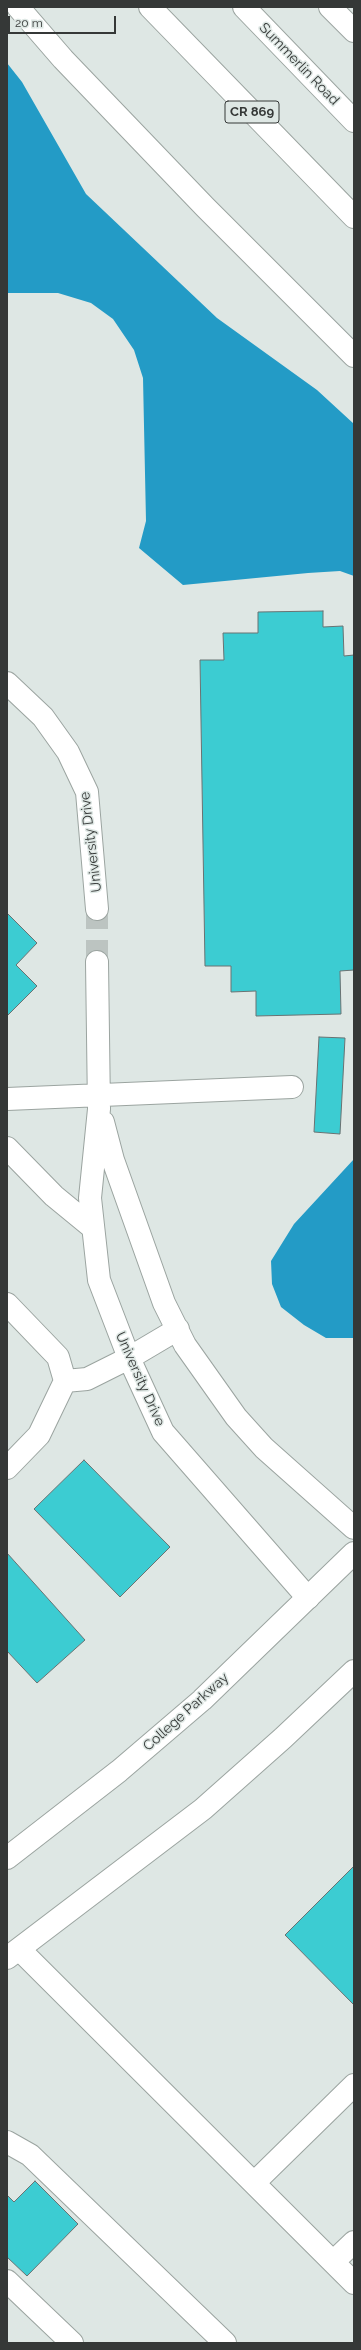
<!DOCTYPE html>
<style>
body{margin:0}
#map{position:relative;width:361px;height:2350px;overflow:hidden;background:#dee7e4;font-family:Raleway,sans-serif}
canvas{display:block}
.frame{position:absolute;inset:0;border:8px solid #353837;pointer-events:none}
.scale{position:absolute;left:8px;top:16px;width:108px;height:18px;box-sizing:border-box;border:2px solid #353837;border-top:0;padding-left:5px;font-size:12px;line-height:14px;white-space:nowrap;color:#353837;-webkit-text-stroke:3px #dee7e4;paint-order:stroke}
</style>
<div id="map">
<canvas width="361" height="2350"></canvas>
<div class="frame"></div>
<div class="scale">20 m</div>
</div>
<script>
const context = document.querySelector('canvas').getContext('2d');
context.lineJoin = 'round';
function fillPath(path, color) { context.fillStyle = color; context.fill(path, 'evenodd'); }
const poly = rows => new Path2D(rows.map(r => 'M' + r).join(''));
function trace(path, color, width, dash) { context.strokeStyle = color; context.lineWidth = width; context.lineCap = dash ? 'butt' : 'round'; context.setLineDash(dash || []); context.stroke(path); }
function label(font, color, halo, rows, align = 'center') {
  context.font = font + ' Raleway,sans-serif'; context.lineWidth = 3; context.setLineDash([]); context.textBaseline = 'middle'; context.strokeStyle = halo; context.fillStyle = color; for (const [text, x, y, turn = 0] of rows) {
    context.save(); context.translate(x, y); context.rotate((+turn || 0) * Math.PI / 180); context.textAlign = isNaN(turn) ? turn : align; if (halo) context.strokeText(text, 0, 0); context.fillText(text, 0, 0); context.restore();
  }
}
const water = poly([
 [7,63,22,82,86,194,217,318,317,390,354,424,354,576,340,571,308,573,183,585,139,548,146,521,143,378,134,350,113,319,91,303,58,293,7,293],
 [354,1159,354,1338,326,1338,304,1325,281,1307,272,1284,271,1261,294,1224]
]);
const building = poly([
 [323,611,323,627,343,626,344,656,354,655,354,970,340,971,341,1014,256,1016,256,991,231,992,231,966,205,966,200,660,224,660,223,633,258,633,258,612,323,611],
 [7,913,37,943,16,965,37,986,7,1016,7,913],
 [319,1037,345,1038,340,1134,314,1132,319,1037],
 [84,1460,170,1547,120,1597,34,1509,84,1460],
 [7,1553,85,1640,37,1683,7,1651,7,1553],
 [354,1866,354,2005,285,1935,354,1866],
 [35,2181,78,2224,27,2276,7,2257,7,2195,14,2202,35,2181]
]);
const minorTunnel = poly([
 [97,962,97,909]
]);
const minor = poly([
 [7,683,43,717,68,752,87,792,97,909],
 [97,962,99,1109,90,1198,99,1280,129,1358,163,1432,308,1598],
 [7,1099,292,1087],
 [103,1122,113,1160,164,1303,185,1345,236,1417,264,1448,354,1528],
 [7,1148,54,1196,93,1228],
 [7,1304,58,1357,65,1381],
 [65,1381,87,1379,129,1358,178,1329],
 [7,1468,39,1435,65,1381],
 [20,1950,354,2283],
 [7,2142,30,2155,225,2343],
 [254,2183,354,2085],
 [333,2262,354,2242],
 [7,2281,72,2343]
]);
const major = poly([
 [18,7,63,59,205,207,354,356],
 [150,7,354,217],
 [244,7,354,121],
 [330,7,354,31],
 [7,1858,119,1771,202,1700,354,1553],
 [7,1958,203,1809,283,1738,354,1671]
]);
const shields = [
 [252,112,54]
];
const shieldNames = [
 ["CR 869",252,112]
];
const streetNames = [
 ["Summerlin Road",299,64,46],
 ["University Drive",91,842,-97],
 ["University Drive",140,1379,66],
 ["College Parkway",186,1712,-42]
];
fillPath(water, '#239bc6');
fillPath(building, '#3cccd2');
trace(building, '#697272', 1);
trace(minorTunnel, '#bcc4c1', 22, [22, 11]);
trace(minor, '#9ba4a0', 24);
trace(major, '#9ba4a0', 24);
trace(minor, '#fff', 22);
trace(major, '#fff', 22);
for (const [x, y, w] of shields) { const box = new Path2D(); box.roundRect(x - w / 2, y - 11, w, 22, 3); context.fillStyle = '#dee7e4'; context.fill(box); trace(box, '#353837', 1); }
label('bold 13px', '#353837', null, shieldNames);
label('14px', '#353837', '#dee7e4', streetNames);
</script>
